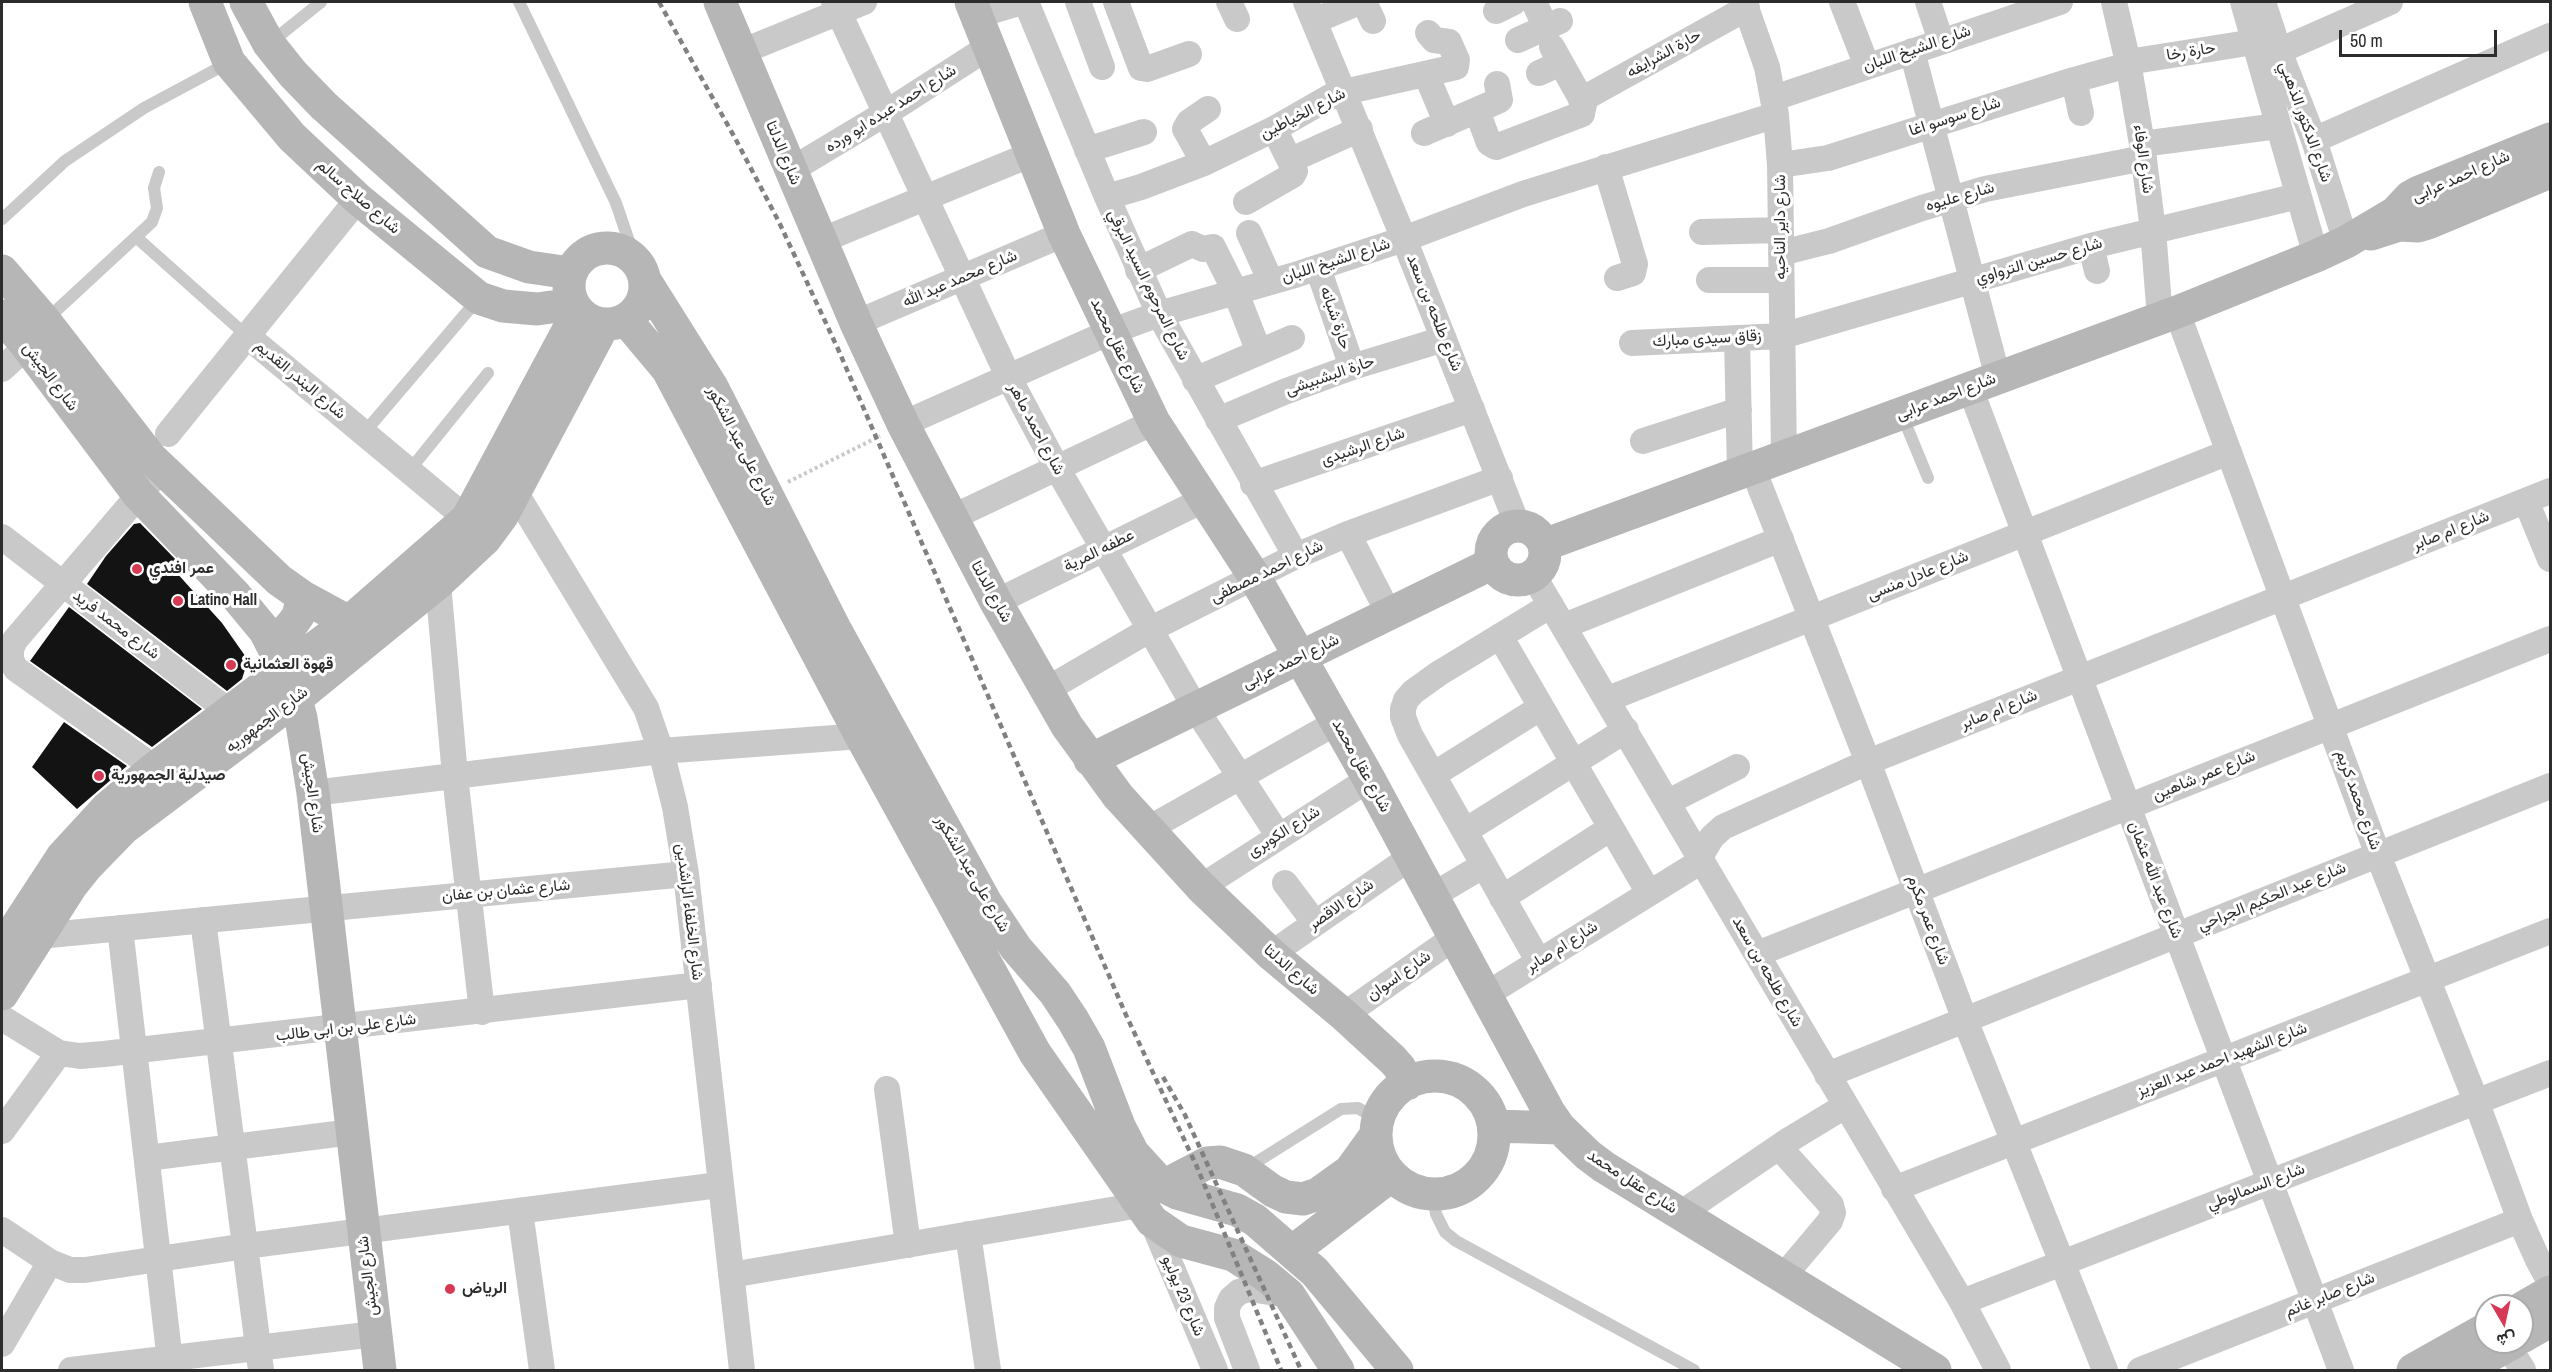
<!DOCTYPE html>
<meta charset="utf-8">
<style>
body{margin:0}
#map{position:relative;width:2552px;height:1372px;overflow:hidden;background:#fff;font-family:"Archivo Narrow",Vazirmatn,sans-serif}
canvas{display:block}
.frame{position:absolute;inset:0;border:3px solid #2c2c2c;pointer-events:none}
.north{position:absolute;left:2474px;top:1294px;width:60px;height:60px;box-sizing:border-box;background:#fff;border:2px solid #ababab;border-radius:50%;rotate:171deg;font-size:16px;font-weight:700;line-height:24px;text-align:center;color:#2c2c2c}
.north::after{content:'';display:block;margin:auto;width:21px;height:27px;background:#d73955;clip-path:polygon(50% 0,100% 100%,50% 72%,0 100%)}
.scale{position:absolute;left:2339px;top:30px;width:158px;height:27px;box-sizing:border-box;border:3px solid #2c2c2c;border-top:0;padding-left:8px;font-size:18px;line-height:21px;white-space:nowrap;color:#2c2c2c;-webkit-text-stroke:4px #fff;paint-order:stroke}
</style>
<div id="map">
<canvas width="2552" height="1372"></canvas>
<div class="frame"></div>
<div class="north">ش</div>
<div class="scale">50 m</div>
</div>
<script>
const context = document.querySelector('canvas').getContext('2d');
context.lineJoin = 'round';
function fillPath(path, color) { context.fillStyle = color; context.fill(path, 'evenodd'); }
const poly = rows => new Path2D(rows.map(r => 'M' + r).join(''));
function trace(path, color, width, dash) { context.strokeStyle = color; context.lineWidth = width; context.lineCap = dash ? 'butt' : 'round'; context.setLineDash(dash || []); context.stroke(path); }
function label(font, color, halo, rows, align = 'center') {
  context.font = font + ' "Archivo Narrow",Vazirmatn,sans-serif'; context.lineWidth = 6; context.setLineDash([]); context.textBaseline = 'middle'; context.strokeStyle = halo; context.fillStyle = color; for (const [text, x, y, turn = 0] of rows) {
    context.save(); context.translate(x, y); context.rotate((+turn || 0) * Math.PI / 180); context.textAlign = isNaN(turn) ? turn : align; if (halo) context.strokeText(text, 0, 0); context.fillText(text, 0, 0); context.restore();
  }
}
const building = poly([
 [140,523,180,564,175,571,222,623,248,660,242,679,227,691,87,584,106,556,134,524],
 [69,607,202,709,152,747,30,661],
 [64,722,127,766,77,809,32,767]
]);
const path = poly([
 [788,482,880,436]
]);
const lane = poly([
 [519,2,616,203,635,259],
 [270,43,321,2],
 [2,219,65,161,144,108,228,63],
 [136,237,246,335],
 [46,320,152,222,157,208,154,188,159,172],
 [1902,415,1928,478],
 [364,433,478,299],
 [409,471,488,373],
 [1247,1168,1341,1109,1358,1108,1378,1120],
 [1433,1194,1436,1214,1445,1232,1456,1241,1694,1370]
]);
const street = poly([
 [834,2,1009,378,1057,468,1196,709,1278,835],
 [1026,2,1107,197,1159,314,1296,556],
 [1078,2,1102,67],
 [1116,2,1141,68,1147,69,1189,54],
 [1229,2,1237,19],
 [1306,2,1404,239,1518,526],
 [1364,2,1373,21],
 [1534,2,1546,28],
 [1744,2,1767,67,1776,115,1780,165,1784,458],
 [1842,2,1867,66],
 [1928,2,1941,41],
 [2114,2,2128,62,2142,144,2153,230,2160,318],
 [2243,2,2316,256],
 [2263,2,2279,51,2314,140,2346,242],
 [1496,11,1514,2],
 [978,15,1022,2],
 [1314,21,1350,6],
 [1518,40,1560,21],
 [1912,51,1998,378],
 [2279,51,2390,2],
 [741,52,864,2],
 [2128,62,2254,42],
 [1539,73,1561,63],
 [1426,74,1447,124],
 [2074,80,2081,113],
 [1774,98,2060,2],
 [1581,100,1747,8],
 [1477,111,1489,143,1496,147,1582,114,1584,104,1552,47],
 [1424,133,1500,100,1497,84],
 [2314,140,2550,36],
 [2142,144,2278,126],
 [1087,150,1144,132],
 [1291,160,1360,129],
 [1204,163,1185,129,1189,122,1208,109],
 [1780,165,1828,158,2074,80,2128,65],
 [1606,167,1635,264,1633,273,1617,278],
 [791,170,886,113,990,46],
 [1107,197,1141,187,1204,163,1274,129,1335,94,1456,67,1457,60,1449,42,1434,40,1428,33],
 [1246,202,1293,175,1295,171,1274,129],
 [1702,232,1781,230],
 [1249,233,1271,282],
 [820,241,1032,154],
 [2091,246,2097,271],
 [1781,253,1829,241,1922,208,1985,189,2144,158],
 [1318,268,1352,367],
 [1138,270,1192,244,1203,249,1213,247,1236,293,1259,352],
 [1709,280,1781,280],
 [2177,312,2378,855,2476,1101,2520,1220,2538,1260,2550,1282],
 [856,323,1064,234],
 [246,335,467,519],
 [1737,338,1740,474],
 [1632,343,1782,336,2091,246,2298,196],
 [2,369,27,346],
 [1195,380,1292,338],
 [1970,388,2341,1370],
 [1218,420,1284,392,1352,367,1444,339],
 [903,424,1110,332,1159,314,1295,275,1404,239,1523,194,1776,115],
 [168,434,358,199],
 [1643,441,1739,410],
 [1753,469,1868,762,1965,1020,2105,1370],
 [1253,484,1472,409],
 [515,492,646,708,661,751,675,807,686,874,742,1370],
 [2526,501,2550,559],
 [951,518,1154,422],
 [1348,534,1389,614],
 [2,537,231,713],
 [1533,575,1962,1302,1998,1370],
 [438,583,455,776,482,1012],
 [996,602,1203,500],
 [1564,626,1781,539],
 [1500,636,1649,893],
 [1046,690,1149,630,1296,556,1348,534,1500,478],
 [1608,699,2229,452],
 [155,768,16,669,11,660,11,649,15,640,162,468],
 [1433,775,1540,708],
 [313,793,661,751,861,736],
 [1668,802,1737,767],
 [1148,829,1337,722],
 [1465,831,1626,730],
 [1285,883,1315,923],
 [1201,887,1369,779],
 [1432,896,1484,865],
 [1502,898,1611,828],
 [203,920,261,1370],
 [120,928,171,1370],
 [39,936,686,874],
 [1271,954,1411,857],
 [1757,954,2550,639],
 [1539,962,1410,735,1403,717,1403,709,1406,700,1413,692,1438,674,1551,605],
 [1487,994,1695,865,1712,837,1723,827,1868,762,2550,491],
 [1344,1015,1455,937],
 [2,1018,59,1053,80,1056,104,1054,699,985],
 [1827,1075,2550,786],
 [887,1089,908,1245],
 [2,1131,59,1053],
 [1779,1147,1831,1205,1833,1213,1830,1221,1782,1278],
 [147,1158,352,1132],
 [1894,1189,2550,931],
 [520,1211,542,1370],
 [1680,1214,1789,1140,1845,1106],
 [1152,1221,1215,1370],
 [2,1230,50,1262,70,1270,85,1270,246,1246,719,1185],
 [968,1234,988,1370],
 [731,1275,1140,1205],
 [1962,1302,2550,1073],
 [2,1344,50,1262],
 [2508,1346,2523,1370],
 [71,1370,375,1334],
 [1247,1370,1227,1318,1227,1308,1231,1299,1239,1292,1249,1289,1289,1295],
 [2140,1370,2520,1220]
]);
const secondary = poly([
 [205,2,229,62,292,137,358,199,479,298,503,306,537,309,573,304],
 [246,2,269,44,293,74,324,106,487,252,529,267,570,273],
 [720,2,856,323,903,424,996,602,1067,726,1118,796,1201,887,1271,954,1344,1015,1393,1060,1400,1068,1407,1084],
 [971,2,1064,234,1154,422,1254,576,1369,779,1549,1112,1560,1128,1588,1155,1604,1167,1935,1370],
 [2371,234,2399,225,2418,226,2428,223,2550,172],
 '569 286a38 38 0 1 1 76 0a38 38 0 1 1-76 0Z',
 [2,271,45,321,151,458,279,580,303,597,349,622],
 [646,282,712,387,835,629,986,903,1016,948,1055,993,1073,1020,1089,1048,1119,1126,1133,1153,1163,1186,1177,1193,1237,1210,1255,1220,1315,1272,1397,1370],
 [2,316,27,346,138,494,236,596,265,631,292,684,301,718,313,793,380,1370],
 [626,320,668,370,861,736,1035,1053,1152,1221,1181,1241,1233,1255,1265,1275,1289,1295,1338,1370],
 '1491 553a27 27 0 1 1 54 0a27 27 0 1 1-54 0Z',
 [1544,545,2177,312,2316,256,2346,242,2395,213,2410,197,2419,192,2550,139],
 [270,639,287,630,293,623,298,616,303,597],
 [1090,760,1493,563],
 [2,949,62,857,107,808,155,768,349,622,467,519,578,312],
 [2,994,71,886,87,866,124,828,297,698,438,583,485,539,502,516,604,324],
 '1376 1135a59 59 0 1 1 118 0a59 59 0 1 1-118 0Z',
 [1494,1126,1560,1128],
 [1163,1186,1207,1163,1220,1162,1244,1170,1273,1191,1286,1197,1303,1199,1318,1194,1350,1171,1376,1135],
 [1293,1251,1392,1175],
 [2522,1308,2550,1292],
 [2522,1337,2550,1321],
 [2413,1370,2486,1329],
 [2464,1370,2514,1342]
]);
const rail = poly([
 [659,2,735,138,779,222,838,349,1126,1015,1197,1167,1281,1370],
 [1163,1077,1185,1115,1301,1370]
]);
const markers = [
 [137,569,6,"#d73955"],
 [178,601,6,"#d73955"],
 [231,665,6,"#d73955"],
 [99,776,6,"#d73955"],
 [450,1289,6,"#d73955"]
];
const streetNames = [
 ["شارع الشيخ اللبان",1917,49,-19],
 ["حارة رخا",2191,52,-9],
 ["حارة الشرايفه",1664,54,-29],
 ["شارع احمد عبده ابو ورده",891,109,-32],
 ["شارع الخياطين",1303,114,-27],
 ["شارع سوسو اغا",1955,117,-18],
 ["شارع الدكتور الذهبي",2305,122,70],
 ["شارع الدلتا",783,153,67],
 ["شارع الوفاء",2143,159,82],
 ["شارع احمد عرابى",2461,177,-24],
 ["شارع صلاح سالم",358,197,41],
 ["شارع عليوه",1960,197,-16],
 ["شارع داير الناحيه",1781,227,-90],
 ["شارع الشيخ اللبان",1336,261,-18],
 ["شارع حسين الترواوي",2039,261,-16],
 ["شارع محمد عبد الله",960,279,-23],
 ["شارع المرحوم السيد البرقي",1148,285,64],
 ["شارع طلحه بن سعد",1434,313,68],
 ["حارة شبانه",1335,318,71],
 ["زقاق سيدى مبارك",1707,339,-3],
 ["شارع عقل محمد",1117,346,64],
 ["حارة البشبيشى",1330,376,-19],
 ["شارع الجيش",50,377,53],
 ["شارع البندر القديم",300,380,40],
 ["شارع احمد عرابى",1946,397,-21],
 ["شارع احمد ماهر",1036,429,62],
 ["شارع على عبد الشكور",741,446,63],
 ["شارع الرشيدى",1363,447,-19],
 ["شارع ام صابر",2451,531,-22],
 ["عطفه المرية",1099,551,-26],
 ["شارع احمد مصطفى",1267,572,-26],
 ["شارع عادل منسى",1918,576,-22],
 ["شارع الدلتا",991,592,61],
 ["شارع محمد فريد",116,625,37],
 ["شارع احمد عرابى",1291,662,-26],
 ["شارع ام صابر",1999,710,-22],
 ["شارع الجمهوريه",267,720,-37],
 ["شارع عقل محمد",1361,766,61],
 ["شارع عمر شاهين",2204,776,-22],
 ["شارع الجيش",312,793,82],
 ["شارع محمد كريم",2358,800,70],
 ["شارع الكوبرى",1284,832,-32],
 ["شارع على عبد الشكور",972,874,60],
 ["شارع عبد الله عثمان",2155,880,69],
 ["شارع عثمان بن عفان",506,891,-5],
 ["شارع عبد الحكيم الجراحي",2272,897,-22],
 ["شارع الاقصر",1341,905,-35],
 ["شارع الخلفاء الراشدين",689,912,83],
 ["شارع عمر مكرم",1928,920,70],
 ["شارع ام صابر",1562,947,-32],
 ["شارع الدلتا",1291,970,41],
 ["شارع طلحه بن سعد",1767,972,60],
 ["شارع اسوان",1399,976,-35],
 ["شارع على بن ابى طالب",346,1028,-7],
 ["شارع الشهيد احمد عبد العزيز",2222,1060,-21],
 ["شارع عقل محمد",1632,1182,33],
 ["شارع السمالوطي",2256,1187,-21],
 ["شارع الجيش",368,1276,-97],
 ["شارع صابر غانم",2330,1295,-22],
 ["شارع 23 يوليو",1183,1296,67]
];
const poiNames = [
 ["عمر افندي",149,569],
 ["Latino Hall",190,601],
 ["قهوة العثمانية",243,665],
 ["صيدلية الجمهورية",111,776],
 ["الرياض",462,1289]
];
fillPath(building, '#131313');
trace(path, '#c9c9c9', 4, [3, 3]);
trace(lane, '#c9c9c9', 12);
trace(street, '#c9c9c9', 26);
trace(secondary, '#b6b6b6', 33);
trace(rail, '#818181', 4.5, [6, 4.5]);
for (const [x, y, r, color] of markers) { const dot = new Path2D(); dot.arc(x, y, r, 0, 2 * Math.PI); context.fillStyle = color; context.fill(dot); trace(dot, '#fff', 2); }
label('16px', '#2c2c2c', '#fff', streetNames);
label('bold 16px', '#2c2c2c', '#fff', poiNames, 'left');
</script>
